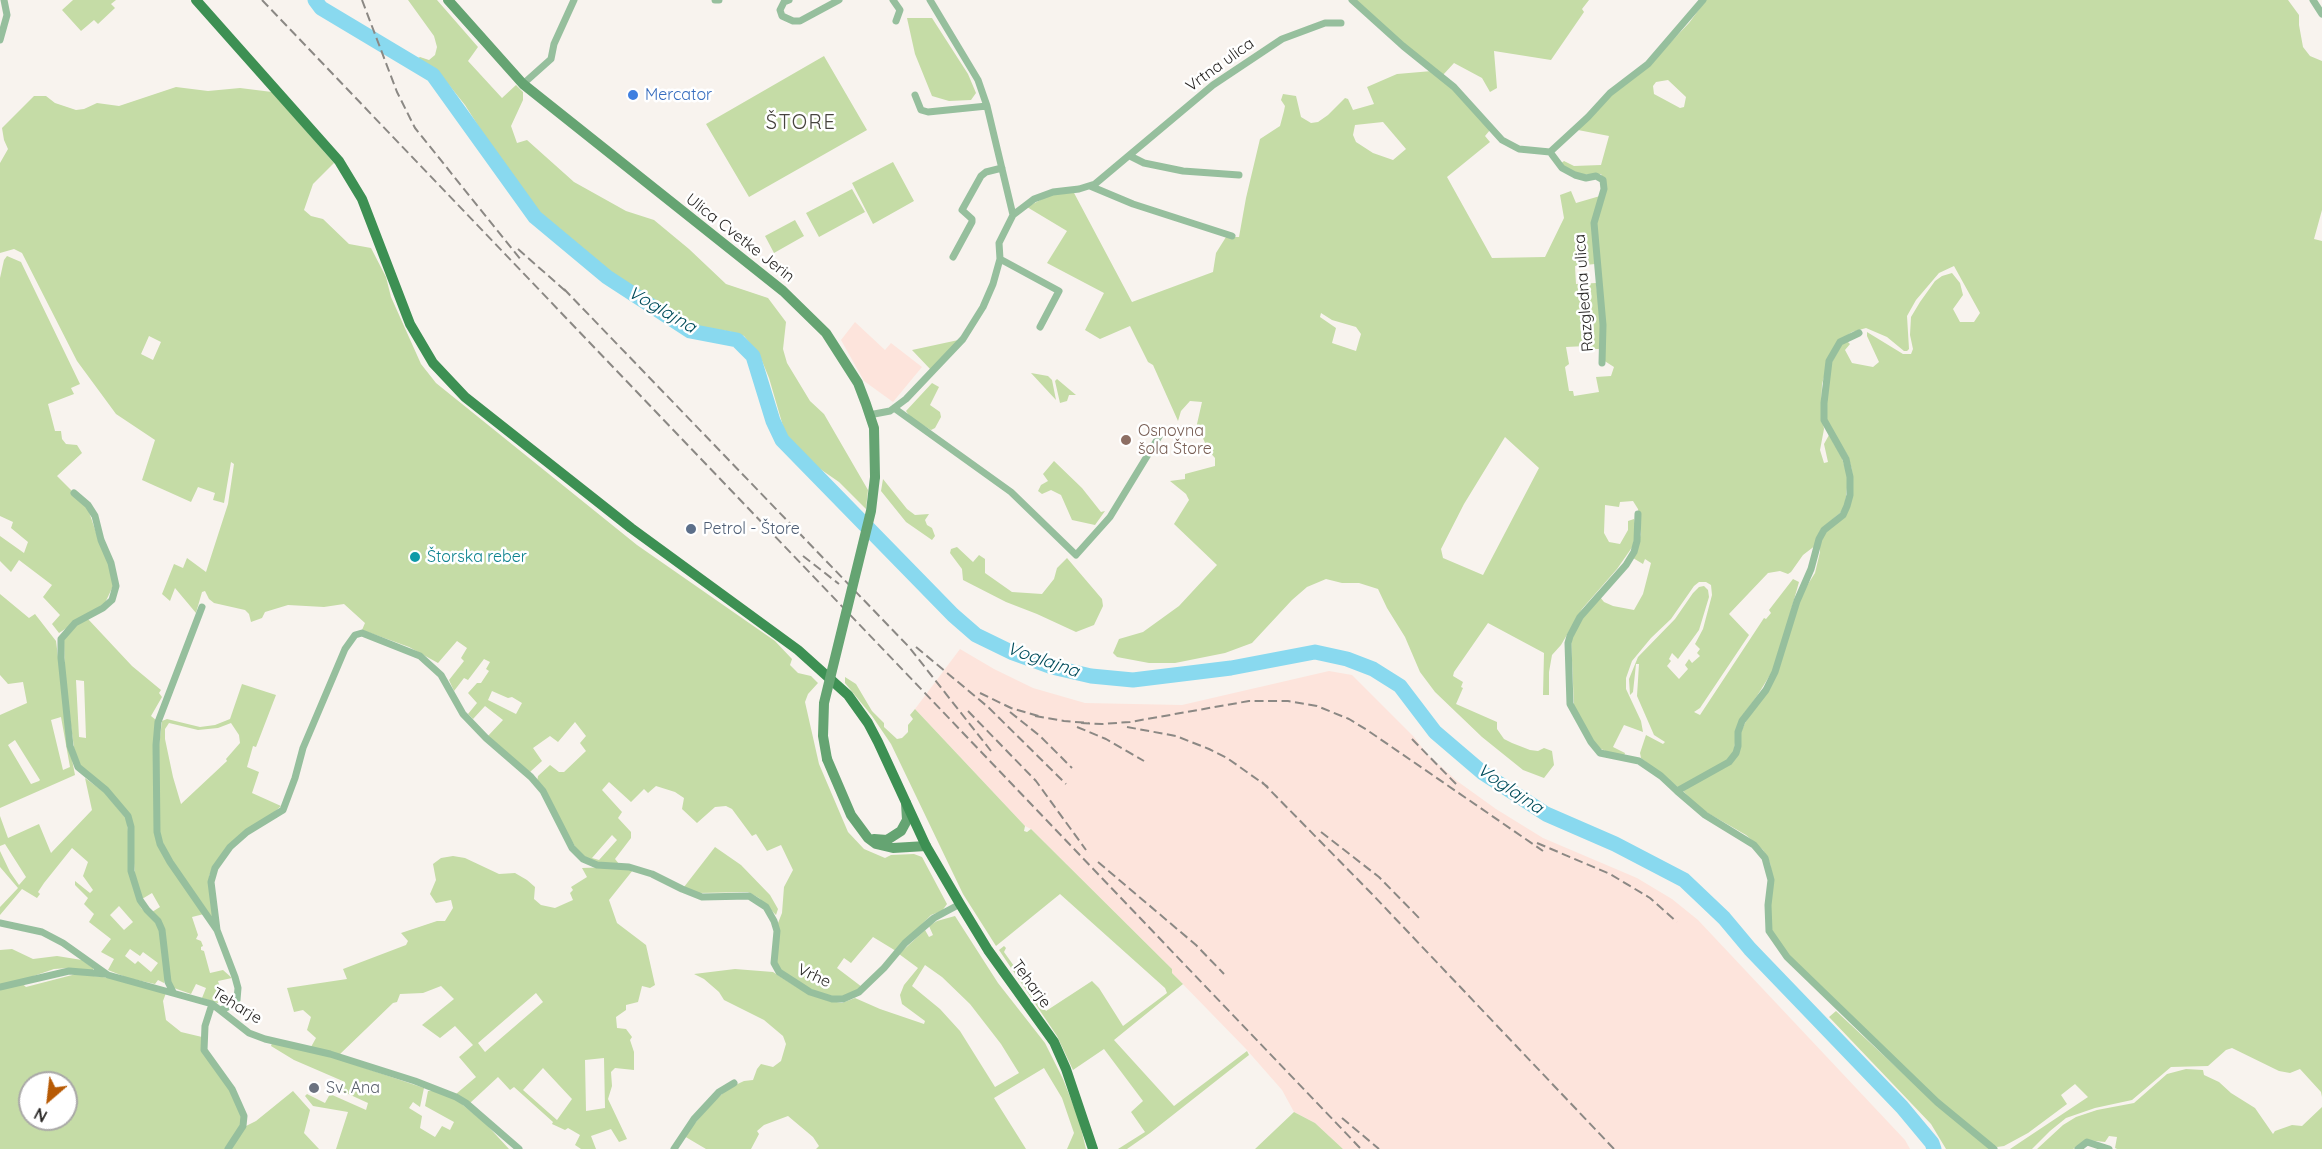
<!DOCTYPE html>
<meta charset="utf-8">
<style>
body{margin:0}
#map{position:relative;width:2322px;height:1149px;overflow:hidden;background:#f8f3ee;font-family:Quicksand,sans-serif}
canvas{display:block}
.north{position:absolute;left:18px;top:1071px;width:60px;height:60px;box-sizing:border-box;background:#fff;border:2px solid #a9a8a7;border-radius:50%;rotate:208deg;font-size:16px;font-weight:700;line-height:24px;text-align:center;color:#282624}
.north::after{content:'';display:block;margin:auto;width:21px;height:27px;background:#b75a04;clip-path:polygon(50% 0,100% 100%,50% 72%,0 100%)}
</style>
<div id="map">
<canvas width="2322" height="1149"></canvas>
<div class="north">N</div>
</div>
<script>
const context = document.querySelector('canvas').getContext('2d');
context.lineJoin = 'round';
function fillPath(path, color) { context.fillStyle = color; context.fill(path, 'evenodd'); }
const poly = rows => new Path2D(rows.map(r => 'M' + r).join(''));
function trace(path, color, width, dash) { context.strokeStyle = color; context.lineWidth = width; context.lineCap = dash ? 'butt' : 'round'; context.setLineDash(dash || []); context.stroke(path); }
function label(font, color, halo, rows, align = 'center') {
  context.font = font + ' Quicksand,sans-serif'; context.lineWidth = 5; context.setLineDash([]); context.textBaseline = 'middle'; context.strokeStyle = halo; context.fillStyle = color; for (const [text, x, y, turn = 0] of rows) {
    context.save(); context.translate(x, y); context.rotate((+turn || 0) * Math.PI / 180); context.textAlign = isNaN(turn) ? turn : align; if (halo) context.strokeText(text, 0, 0); context.fillText(text, 0, 0); context.restore();
  }
}
const industrial = poly([
 [855,322,885,350,891,343,922,367,893,402,864,381,841,340],
 [960,649,994,669,1033,688,1085,703,1182,705,1329,671,1352,675,1414,737,1427,754,1457,781,1496,809,1543,838,1637,878,1672,899,1698,920,1905,1140,1910,1149,1343,1149,1315,1123,1294,1112,1282,1090,1246,1049,1172,973,1172,969,1031,829,1025,826,915,709]
]);
const green = poly([
 [73,0,116,0,111,4,115,8,98,24,94,20,81,31,62,10],
 [408,0,437,0,478,47,468,61,502,98,516,85,523,92,523,100,511,126,517,143,527,140,574,182,626,211,654,220,689,249,726,284,768,298,786,322,783,349,787,363,810,401,824,414,868,490,866,509,839,482,810,462,785,433,769,378,760,356,744,336,732,332,692,325,660,307,594,261,554,228,538,211,517,187,465,105,445,80,416,59,420,57,429,60,435,55,437,47,434,36],
 [1355,0,1589,0,1582,9,1584,12,1551,60,1494,51,1497,88,1490,92,1482,78,1454,63,1443,75,1370,17],
 [1706,0,2288,0,2299,15,2299,25,2303,47,2310,56,2322,61,2322,210,2314,239,2322,241,2322,1097,2321,1092,2300,1069,2290,1073,2279,1071,2232,1048,2226,1050,2208,1066,2171,1067,2132,1100,2095,1108,2066,1118,2050,1131,2032,1149,2010,1149,2088,1097,2075,1084,2061,1095,2067,1104,2028,1133,2004,1146,1997,1147,1979,1135,1942,1103,1796,965,1780,948,1770,926,1769,912,1773,880,1770,863,1763,850,1746,835,1699,808,1683,791,1728,765,1737,755,1740,734,1745,723,1778,670,1798,600,1815,573,1820,552,1820,541,1825,531,1844,516,1849,507,1853,491,1852,470,1848,456,1827,422,1825,413,1826,387,1832,362,1842,344,1847,341,1850,344,1845,350,1852,363,1873,367,1879,362,1867,336,1867,332,1903,354,1911,354,1913,349,1910,335,1911,317,1920,302,1935,281,1942,276,1952,273,1960,283,1963,295,1953,309,1960,322,1974,322,1980,313,1954,266,1939,273,1916,300,1907,316,1909,349,1907,351,1904,351,1887,337,1866,328,1852,332,1839,341,1829,360,1822,384,1821,411,1824,429,1820,450,1824,463,1828,462,1824,444,1829,435,1842,458,1848,478,1845,506,1840,513,1821,529,1816,539,1816,545,1803,555,1791,572,1788,574,1780,571,1768,573,1729,614,1749,635,1700,708,1694,712,1700,715,1764,618,1766,619,1771,613,1769,610,1793,579,1799,582,1775,667,1757,696,1740,719,1736,730,1734,754,1728,761,1679,788,1641,758,1640,753,1646,735,1663,744,1665,742,1654,735,1637,696,1639,664,1636,664,1633,692,1630,695,1629,679,1638,657,1675,619,1693,593,1699,587,1704,586,1708,590,1709,597,1699,630,1678,659,1672,653,1669,659,1671,661,1667,666,1679,679,1688,669,1685,665,1689,659,1692,663,1700,656,1697,653,1700,649,1695,644,1703,629,1712,595,1711,585,1706,582,1699,582,1694,586,1671,619,1651,638,1632,661,1626,678,1626,689,1641,721,1643,732,1624,725,1613,747,1625,753,1624,756,1614,755,1597,747,1581,723,1574,707,1571,637,1580,620,1598,597,1600,597,1604,602,1613,606,1634,610,1643,594,1651,563,1645,559,1643,564,1633,558,1641,534,1638,509,1633,501,1620,502,1619,507,1605,505,1604,533,1609,542,1620,544,1628,530,1628,521,1634,519,1636,528,1633,546,1617,569,1582,609,1561,645,1552,655,1549,672,1549,695,1543,695,1544,653,1488,623,1454,672,1453,676,1463,682,1461,687,1463,688,1456,704,1497,722,1497,729,1504,739,1512,743,1530,750,1538,751,1544,748,1552,751,1554,765,1544,778,1523,770,1482,737,1435,692,1420,672,1405,637,1387,608,1378,589,1359,583,1342,583,1326,579,1307,587,1292,600,1252,643,1225,653,1175,663,1149,663,1117,657,1113,653,1119,639,1143,632,1179,606,1217,565,1174,524,1189,500,1186,494,1170,481,1185,479,1185,474,1215,466,1215,458,1208,450,1197,424,1202,402,1190,401,1181,411,1178,421,1153,365,1148,362,1130,326,1100,339,1085,330,1104,293,1047,263,1067,231,1027,207,1050,195,1073,191,1132,302,1213,272,1216,253,1226,237,1239,237,1246,198,1260,139,1280,126,1284,111,1285,106,1281,100,1283,94,1296,96,1301,117,1311,123,1318,122,1328,115,1345,98,1348,99,1353,110,1374,104,1367,87,1397,74,1432,71,1448,84,1490,130,1485,136,1490,142,1447,177,1492,258,1545,257,1564,218,1560,195,1571,191,1576,203,1600,196,1593,217,1595,264,1575,266,1576,284,1596,283,1601,325,1599,349,1589,349,1586,346,1566,347,1569,364,1565,367,1569,391,1573,391,1574,396,1599,392,1596,377,1611,376,1614,367,1603,360,1603,314,1595,226,1605,190,1605,182,1601,174,1575,174,1560,164,1564,161,1574,166,1601,165,1609,136,1578,130,1615,91,1648,66,1689,23],
 [1668,80,1686,97,1684,107,1680,108,1654,94,1653,86,1656,82],
 [1383,122,1406,149,1393,160,1373,153,1356,142,1353,135,1355,125],
 [1321,313,1332,320,1356,327,1361,334,1356,351,1332,343,1336,328,1320,317],
 [1505,437,1539,468,1483,575,1443,558,1441,549,1464,504],
 [907,18,932,18,968,74,976,93,971,100,949,101,932,96,915,54],
 [824,56,867,130,749,197,706,124],
 [176,87,208,91,240,88,272,92,334,163,313,184,304,210,311,216,323,219,349,244,371,248,386,277,391,297,421,364,436,383,637,545,775,641,792,659,790,665,798,673,811,676,818,683,808,694,805,702,819,764,848,832,864,849,885,858,891,855,914,854,922,857,947,904,942,911,931,915,896,951,873,937,851,963,844,958,837,968,862,987,842,998,818,993,781,972,777,965,778,923,782,913,784,887,793,870,781,845,767,851,756,834,752,836,732,809,726,806,715,807,697,823,682,809,684,798,675,792,656,786,648,793,644,789,631,802,609,782,602,790,622,812,618,818,631,832,631,838,615,859,619,864,597,863,588,860,577,850,537,782,538,776,550,765,559,772,564,772,586,751,580,743,586,736,575,722,558,742,550,736,533,748,542,761,530,772,487,737,503,720,485,706,473,719,468,714,477,703,468,693,477,683,481,683,489,671,486,669,490,662,484,659,468,680,464,678,454,691,449,680,464,661,461,658,467,648,457,641,438,663,409,647,362,630,365,623,344,604,324,607,288,605,265,612,262,618,251,622,249,614,245,610,214,603,209,599,205,591,202,592,196,613,175,588,170,601,162,594,174,564,183,568,187,558,206,572,228,504,234,464,231,462,224,503,213,500,215,493,198,487,191,502,142,480,155,440,116,414,77,361,22,253,14,249,0,253,0,163,8,149,4,140,2,128,34,96,46,96,55,103,76,110,84,109,97,103,119,106],
 [149,336,161,342,153,360,141,354],
 [492,691,508,698,512,697,522,703,516,714,488,700],
 [612,835,617,840,599,860,592,858],
 [893,162,914,201,873,224,852,183],
 [852,189,865,212,819,237,806,213],
 [795,220,804,236,774,253,765,236],
 [7,256,21,262,80,384,71,388,74,394,48,404,55,431,61,431,62,439,66,444,77,445,82,453,57,476,87,506,101,547,110,567,114,584,105,603,59,633,52,624,60,615,43,597,52,585,19,560,11,572,0,561,0,536,24,553,28,542,11,528,13,522,0,516,0,278,4,260],
 [963,339,931,370,912,350],
 [1031,373,1048,376,1052,380,1056,400],
 [1057,379,1076,395,1069,395,1067,401,1060,403,1055,381],
 [932,383,939,387,930,405,940,412,941,417,935,428,931,430,911,418,906,411],
 [1054,461,1082,488,1101,512,1105,511,1095,525,1072,520,1061,495,1051,490,1042,494,1038,491,1041,485,1048,481,1043,474],
 [883,479,907,509,915,515,929,514,925,520,927,525,932,528,935,536,932,540,906,522,881,491],
 [957,547,973,562,979,555,985,559,985,573,1012,592,1042,594,1054,579,1057,568,1067,558,1102,599,1103,606,1094,625,1076,632,1037,614,1006,602,963,580,962,569,950,553,951,549],
 [0,594,29,618,35,614,56,641,69,744,75,775,0,808,0,715,27,703,23,682,8,684,0,675],
 [61,717,70,767,63,770,51,720],
 [15,740,40,780,39,781,31,784,8,745],
 [88,619,132,666,161,690,159,693,162,697,151,716,156,720,156,834,204,914,192,917,198,935,196,939,201,941,203,946,201,947,201,950,204,951,210,973,223,970,232,978,218,981,223,997,236,993,234,999,229,1002,217,1003,202,998,206,988,196,984,191,994,174,988,171,983,163,929,152,912,160,907,152,893,142,899,135,875,130,815,113,794,83,771,75,755,65,682,64,640,76,625],
 [76,680,84,681,86,738,79,737],
 [845,677,856,684,872,711,884,723,884,727,897,739,902,738,908,732,908,725,913,719,910,715,915,709,1025,826,1024,831,1027,832,1031,829,1172,969,1172,973,1183,984,1114,1040,1174,1106,1247,1051,1249,1055,1150,1133,1127,1149,1118,1149,1145,1132,1131,1112,1143,1101,1104,1049,1073,1070,1057,1036,999,950,1004,946,1006,948,1004,952,1046,1011,1092,981,1099,988,1123,1026,1167,993,1165,988,1060,894,996,946,963,894,891,744,872,716,845,683],
 [242,684,276,695,256,747,253,746,247,767,259,772,252,793,281,806,271,815,245,831,213,867,209,876,209,886,213,919,167,853,159,833,159,745,162,721,167,719,200,727,215,725,230,719],
 [169,723,198,730,218,728,231,723,239,735,240,743,226,759,227,761,181,804,173,777,165,739,165,729],
 [85,778,104,792,127,820,133,888,141,908,157,923,161,932,166,977,164,983,158,980,155,984,128,978,108,970,114,959,101,952,111,939,89,922,94,914,84,904,88,898,75,885,75,881,90,893,93,890,83,876,88,862,72,848,44,883,38,892,40,894,37,898,22,889,0,915,0,907,18,888,0,867,0,851,10,872,19,885,26,877,5,844,0,846,0,816,8,838,39,824,51,853,92,810],
 [119,906,133,922,124,930,110,915],
 [130,949,140,956,143,952,158,963,151,972,138,961,135,964,125,956],
 [715,847,741,865,770,895,778,909,776,915,759,898,748,892,698,893,684,887],
 [453,856,465,858,499,874,515,873,527,880,535,887,534,899,541,905,555,908,573,900,570,893,573,890,571,887,587,877,582,868,611,867,633,870,609,900,617,923,646,945,655,985,650,988,642,986,638,1002,626,1005,626,1010,616,1017,617,1028,626,1029,632,1037,630,1040,634,1052,634,1070,615,1068,611,1072,612,1086,608,1099,627,1139,619,1142,611,1129,591,1136,596,1149,581,1149,575,1145,580,1135,568,1128,565,1130,552,1124,553,1122,514,1087,510,1090,498,1077,470,1103,456,1094,476,1077,459,1057,473,1045,455,1026,440,1038,422,1025,454,999,441,986,423,993,400,994,397,1002,393,1003,339,1055,311,1047,316,1038,307,1030,311,1017,303,1010,294,1012,287,988,347,979,343,969,406,945,408,941,401,933,437,921,445,921,453,908,451,900,436,903,430,894,436,880,433,864,441,858],
 [536,993,543,1002,485,1052,478,1043],
 [604,1058,605,1108,586,1111,585,1060],
 [543,1068,572,1099,557,1120,523,1090],
 [955,916,998,983,1045,1043,1063,1079,1079,1120,1086,1149,1067,1149,1074,1133,1062,1098,1044,1068,994,1098,1026,1149,816,1149,819,1146,813,1137,788,1116,764,1125,757,1131,759,1134,751,1149,706,1149,684,1136,713,1102,729,1088,744,1081,753,1080,757,1069,761,1064,773,1067,781,1061,786,1044,783,1036,764,1020,724,1000,719,992,704,979,694,974,735,969,773,972,795,986,826,1000,842,1003,855,998,880,1009,924,1024,925,1021,902,1004,900,995,904,985,918,968,899,954,925,930,929,937,933,935,929,926,937,921],
 [925,965,942,977,970,1004,1001,1044,1019,1073,995,1087,960,1031,940,1009,912,986],
 [12,949,33,959,57,956,82,960,93,968,93,971,69,968,54,969,19,981,26,987,76,974,111,978,166,993,163,1001,166,1020,181,1032,202,1037,202,1051,226,1083,242,1114,241,1127,225,1149,0,1149,0,950],
 [30,1083,66,1083,66,1119,30,1119],
 [1836,1011,1938,1106,1991,1149,1946,1149,1931,1124,1829,1017],
 [272,1043,314,1051,424,1088,420,1107,413,1102,409,1108,422,1116,420,1128,435,1137,442,1126,450,1130,454,1122,425,1106,428,1091,435,1091,458,1101,486,1124,509,1149,336,1149,348,1112,313,1106,305,1096,307,1094,325,1103,330,1094,366,1110,368,1103,333,1087,335,1083,343,1087,345,1082,294,1060,271,1046],
 [2186,1069,2203,1070,2204,1075,2219,1082,2231,1093,2255,1108,2273,1134,2275,1131,2292,1125,2302,1126,2322,1107,2322,1149,2117,1149,2115,1148,2117,1137,2109,1136,2105,1142,2087,1140,2073,1149,2037,1149,2063,1125,2076,1117,2097,1110,2134,1103,2167,1074],
 [293,1091,310,1110,304,1133,319,1149,229,1149,244,1127,256,1121],
 [1294,1112,1315,1123,1343,1149,1255,1149]
]);
const river = poly([
 [315,0,321,8,433,75,535,217,607,277,690,331,737,340,753,356,773,421,782,440,953,615,976,635,1013,653,1052,667,1091,676,1133,680,1231,668,1315,652,1347,659,1373,669,1400,686,1435,732,1483,773,1546,814,1615,844,1684,880,1724,918,1750,949,1902,1107,1932,1143,1934,1149]
]);
const street = poly([
 [715,0,719,0],
 [789,0,784,2,780,10,782,16,793,21,800,21,839,0],
 [893,0,900,10,896,21],
 [1352,0,1403,46,1454,87,1502,140,1519,149,1550,152,1562,168,1575,175,1586,178,1596,176,1603,180,1604,189,1594,223,1603,325,1602,363],
 [2313,0,2322,14],
 [0,40,7,15,4,0],
 [523,84,551,59,554,44,574,0],
 [915,95,921,110,928,112,987,106],
 [1550,152,1588,117,1610,93,1648,64,1703,0],
 [1130,156,1144,163,1183,171,1239,175],
 [1090,186,1133,204,1232,236],
 [1013,215,1034,199,1053,192,1079,189,1095,184,1213,85,1282,39,1325,23,1341,23],
 [953,257,972,222,972,219,962,210,981,176,986,172,1002,168],
 [1000,259,1059,291,1040,327],
 [894,408,1011,492,1076,555,1110,517,1163,430],
 [869,415,890,411,906,399,963,339,983,307,993,284,1000,259,999,243,1013,215,987,106,978,80,930,0],
 [74,493,88,505,95,516,101,540,111,563,116,586,112,600,103,608,75,623,61,639,61,658,70,746,78,767,106,790,128,816,131,827,131,871,140,900,147,910,158,921,162,930,168,982,173,992],
 [1638,514,1637,541,1634,552,1626,565,1580,617,1570,636,1568,643,1570,704,1591,742,1600,753,1639,761,1661,776,1677,791,1729,762,1736,753,1738,746,1738,732,1742,721,1766,690,1775,672,1797,601,1811,569,1819,539,1824,530,1843,515,1847,506,1850,495,1850,477,1846,459,1824,420,1824,403,1829,361,1840,342,1859,333],
 [202,607,158,722,156,745,157,832,160,844,170,862,217,930,235,977,238,988,237,1000,232,1005,221,1010],
 [1677,791,1705,815,1754,845,1765,858,1771,880,1768,905,1769,931,1787,957,1937,1102,1994,1149],
 [0,923,42,932,63,943,108,975,212,1004,249,1033,265,1039,330,1054,415,1081,456,1097,466,1103,519,1149],
 [217,930,211,882,215,868,230,847,247,832,283,810,295,778,303,748,345,649,355,635,362,633,420,656,441,675,463,714,486,738,531,777,543,791,572,848,583,859,597,865,629,867,652,874,682,889,702,897,749,896,766,907,774,921,777,931,774,963,779,972,810,992,832,999,843,999,859,992,884,968,905,943,934,918,960,904],
 [0,987,69,971,106,974],
 [212,1004,205,1026,204,1050,232,1089,244,1116,243,1126,228,1149],
 [674,1149,694,1119,719,1092,734,1083],
 [2078,1149,2087,1142,2109,1149]
]);
const secondary = poly([
 [448,0,523,84,783,291,826,333,858,383,866,404,874,428,875,477],
 [827,759,851,815,868,838,876,844,893,848,926,846],
 [874,839,887,840,901,831,907,820,906,803]
]);
const primary = poly([
 [196,0,339,161,362,199,410,324,433,363,465,397,631,528,798,650,848,695,868,723,878,742,926,846,960,904,988,950,1054,1042,1066,1069,1093,1149]
]);
const rail = poly([
 [262,0,1361,1149],
 [362,0,397,92,415,128,521,260],
 [518,249,570,295],
 [564,289,909,647,991,751],
 [803,556,839,584],
 [916,647,988,707,1066,784],
 [980,693,1011,708,1042,717],
 [968,711,1036,781,1086,850],
 [1010,712,1040,736,1072,768],
 [1035,716,1064,721,1089,723],
 [1081,723,1102,724,1130,722,1249,701,1288,701,1317,706,1349,719,1367,730,1543,851],
 [1077,727,1106,739,1144,761],
 [1127,727,1176,736,1209,749,1227,758,1268,787],
 [1412,739,1458,786],
 [1262,782,1372,894,1614,1149],
 [1321,832,1379,877,1422,921],
 [1537,843,1610,874,1650,898,1677,922],
 [1098,862,1196,945,1224,974],
 [1342,1118,1379,1149]
]);
const secondaryBridge = poly([
 [827,759,823,736,824,703,871,511,875,477]
]);
const markers = [
 [633,95,6,"#3f7fe0"],
 [1126,440,6,"#8d6e63"],
 [691,529,6,"#5c6f8a"],
 [415,557,6,"#0f9aa8"],
 [314,1088,6,"#6b7280"]
];
const streetNames = [
 ["Vrtna ulica",1220,65,-36],
 ["Ulica Cvetke Jerin",740,238,38],
 ["Razgledna ulica",1584,293,-94],
 ["Vrhe",814,976,25],
 ["Teharje",1031,984,54],
 ["Teharje",237,1006,31]
];
const shopNames = [
 ["Mercator",645,95]
];
const educationNames = [
 ["Osnovna",1138,431],
 ["šola Štore",1138,449]
];
const serviceNames = [
 ["Petrol - Štore",703,529]
];
const cultureNames = [
 ["Štorska reber",427,557]
];
const worshipNames = [
 ["Sv. Ana",326,1088]
];
const waterNames = [
 ["Voglajna",662,310,30],
 ["Voglajna",1043,660,19],
 ["Voglajna",1510,789,34]
];
const quarterNames = [
 ["ŠTORE",801,123]
];
fillPath(industrial, '#fde4dc');
fillPath(green, '#c5dca6');
trace(river, '#89d9ef', 15);
trace(street, '#96bf9d', 7);
trace(secondary, '#65a472', 10);
trace(primary, '#3d9053', 10);
trace(rail, '#8b8884', 2, [9, 4.5]);
trace(secondaryBridge, '#65a472', 10);
for (const [x, y, r, color] of markers) { const dot = new Path2D(); dot.arc(x, y, r, 0, 2 * Math.PI); context.fillStyle = color; context.fill(dot); trace(dot, '#fff', 2); }
label('16px', '#282624', '#fff', streetNames);
label('16px', '#366cbe', '#fff', shopNames, 'left');
label('16px', '#785e54', '#fff', educationNames, 'left');
label('16px', '#4e5e75', '#fff', serviceNames, 'left');
label('16px', '#0d838f', '#fff', cultureNames, 'left');
label('16px', '#5b616d', '#fff', worshipNames, 'left');
label('italic 18px', '#004c5b', '#fff', waterNames);
context.letterSpacing = '1.5px';
label('20px', '#47443f', '#fff', quarterNames);
context.letterSpacing = '0px';
</script>
